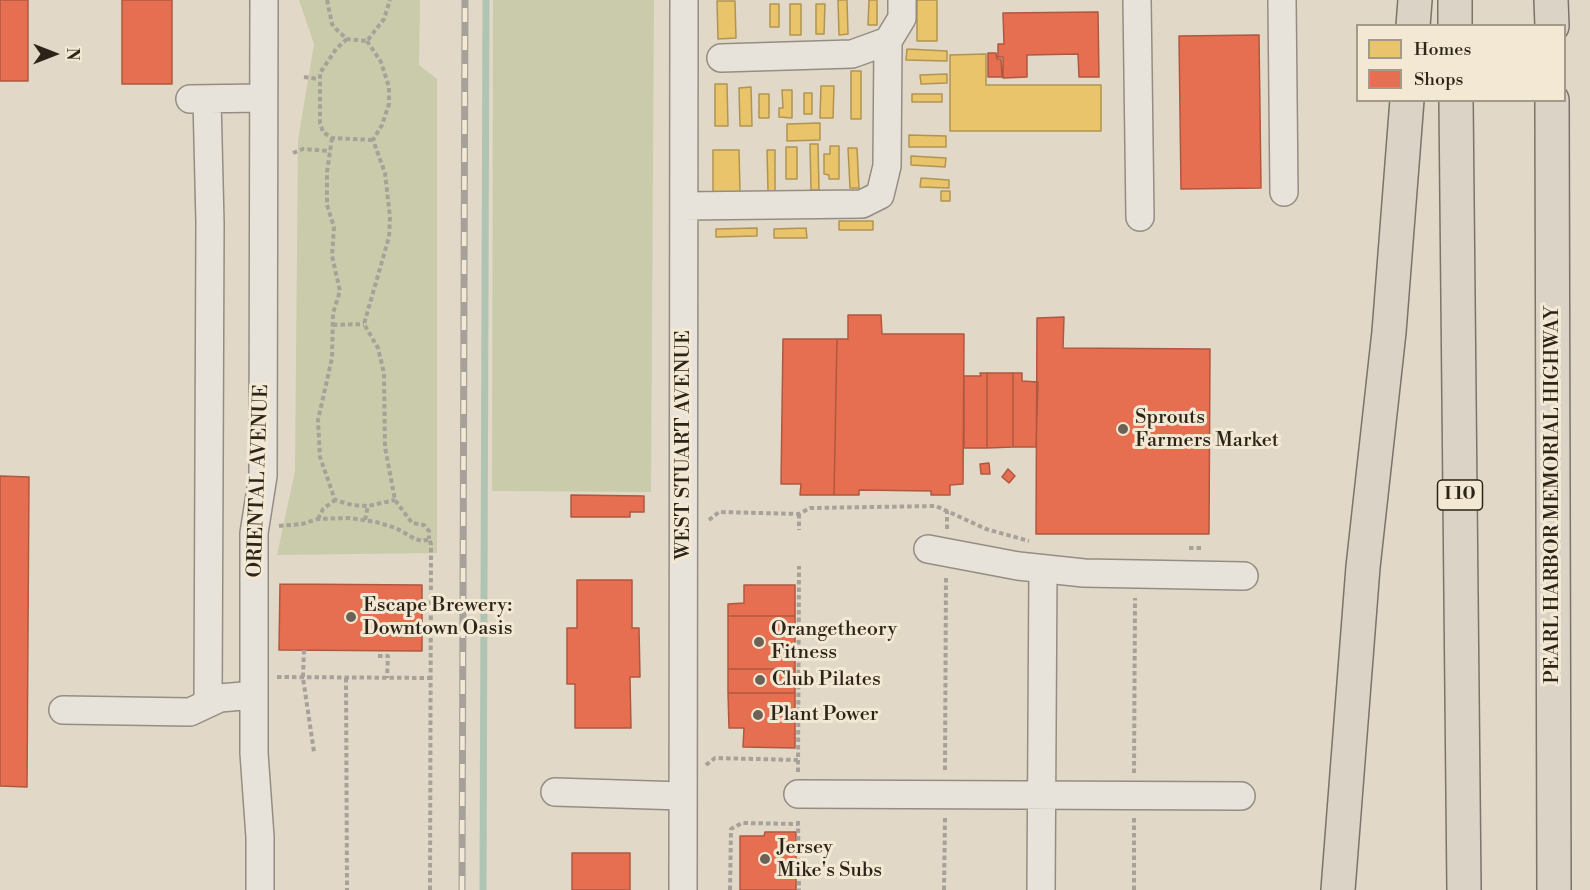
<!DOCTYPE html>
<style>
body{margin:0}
#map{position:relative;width:1590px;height:890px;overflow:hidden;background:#e2d8c7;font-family:"Libre Bodoni",serif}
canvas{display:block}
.legend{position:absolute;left:1356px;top:24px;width:210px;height:78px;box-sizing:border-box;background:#f3e8d3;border:2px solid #a49a89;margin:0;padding:8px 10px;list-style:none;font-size:18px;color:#2d2419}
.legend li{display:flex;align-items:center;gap:12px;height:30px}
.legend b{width:30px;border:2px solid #a49a89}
.north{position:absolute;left:24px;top:24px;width:60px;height:60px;-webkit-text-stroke:4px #f3e8d3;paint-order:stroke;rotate:90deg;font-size:16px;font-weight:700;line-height:24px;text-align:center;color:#2d2419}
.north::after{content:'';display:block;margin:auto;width:21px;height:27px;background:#2d2419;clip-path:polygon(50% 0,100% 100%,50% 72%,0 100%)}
</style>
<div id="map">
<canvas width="1590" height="890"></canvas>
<ul class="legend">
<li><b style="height:16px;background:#e9c46a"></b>Homes</li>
<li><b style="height:16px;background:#e76f51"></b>Shops</li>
</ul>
<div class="north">N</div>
</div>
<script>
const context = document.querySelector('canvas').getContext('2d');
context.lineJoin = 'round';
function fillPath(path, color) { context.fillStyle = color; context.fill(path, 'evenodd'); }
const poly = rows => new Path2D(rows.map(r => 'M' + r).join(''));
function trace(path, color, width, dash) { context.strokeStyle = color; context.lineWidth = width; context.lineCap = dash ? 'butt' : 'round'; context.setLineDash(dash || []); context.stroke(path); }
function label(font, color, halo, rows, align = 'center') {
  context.font = font + ' "Libre Bodoni",serif'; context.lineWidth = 6; context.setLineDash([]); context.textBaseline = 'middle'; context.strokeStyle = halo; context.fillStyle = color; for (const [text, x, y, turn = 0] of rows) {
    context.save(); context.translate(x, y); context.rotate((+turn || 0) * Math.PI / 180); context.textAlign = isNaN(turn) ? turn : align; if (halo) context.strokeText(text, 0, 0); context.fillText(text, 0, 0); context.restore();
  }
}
const green = poly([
 [299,0,420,0,419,65,437,79,437,553,277,555,295,471,298,140,314,44],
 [493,0,654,0,651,492,492,491]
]);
const homes = poly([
 [838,0,847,0,848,34,839,35,838,0],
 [869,0,877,0,877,25,868,25,869,0],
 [917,0,937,0,937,41,917,41,917,0],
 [717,1,735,1,736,38,718,39,717,1],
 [770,4,779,4,779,27,770,27,770,4],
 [790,4,801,4,801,35,790,35,790,4],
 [816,4,825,4,824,34,816,34,816,4],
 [907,49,947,51,947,61,906,60,907,49],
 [986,54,986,85,1101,85,1101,131,950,131,950,55,986,54],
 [851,71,861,71,861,119,851,119,851,71],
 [947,74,947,83,921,84,920,75,947,74],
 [715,84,727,84,728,126,715,126,715,84],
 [821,86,834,86,833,118,820,118,821,86],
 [751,87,752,126,740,126,739,88,751,87],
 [782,90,792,90,792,118,779,117,779,108,783,108,782,90],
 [804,93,812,93,812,114,804,114,804,93],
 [759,94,769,94,769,118,759,118,759,94],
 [912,94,942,94,942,102,912,102,912,94],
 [820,123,820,140,787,141,787,124,820,123],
 [909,135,946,136,946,147,909,147,909,135],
 [810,144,818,144,819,190,811,190,810,144],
 [830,146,839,146,839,179,829,179,829,175,824,174,824,154,830,154,830,146],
 [786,147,797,147,797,179,786,179,786,147],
 [848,148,857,148,859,188,850,188,848,148],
 [713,150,739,150,740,192,713,192,713,150],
 [767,150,775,150,775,191,768,191,767,150],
 [911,156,946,158,945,167,911,165,911,156],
 [921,178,949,180,949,188,920,187,921,178],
 [941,191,950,191,950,201,941,201,941,191],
 [839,221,873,221,873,230,839,230,839,221],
 [757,228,757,236,716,237,716,229,757,228],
 [806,228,807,238,774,238,774,229,806,228]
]);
const shops = poly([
 [0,0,28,0,28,81,0,81,0,0],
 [122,0,172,0,172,84,122,84,122,0],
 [1098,12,1099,77,1079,77,1078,54,1027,55,1027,77,1003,78,1003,57,998,57,998,44,1004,44,1003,13,1098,12],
 [1259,35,1261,188,1181,189,1179,36,1259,35],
 [988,53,996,53,997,59,1001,59,1002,77,988,77,988,53],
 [848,315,881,315,882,334,964,334,963,484,950,485,950,495,931,495,931,491,859,490,859,495,834,495,837,339,848,339,848,315],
 [1064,317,1063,348,1210,349,1209,534,1036,534,1037,318,1064,317],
 [783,339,837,339,834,495,800,495,801,484,781,484,783,339],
 [980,373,987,373,987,448,964,448,964,376,981,376,980,373],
 [987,373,1013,373,1013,447,987,448,987,373],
 [1013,373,1022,373,1022,381,1038,382,1036,447,1013,447,1013,373],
 [989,463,990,474,981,474,980,464,989,463],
 [1008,469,1015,476,1009,483,1002,477,1008,469],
 [0,476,29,477,27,787,0,786,0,476],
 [571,495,644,496,644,512,630,512,630,517,571,517,571,495],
 [577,580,632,580,632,628,639,628,640,677,630,677,631,728,575,728,575,684,567,684,567,628,577,628,577,580],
 [280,584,422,585,422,651,279,650,280,584],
 [744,585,795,585,795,616,728,616,728,604,744,603,744,585],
 [728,616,795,616,795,669,728,669,728,616],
 [728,669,795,669,795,693,728,693,728,669],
 [728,693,795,693,795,748,743,747,744,728,729,728,728,693],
 [765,832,796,832,796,890,740,890,740,836,764,836,765,832],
 [572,853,630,853,630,890,572,890,572,853]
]);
const stream = poly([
 [483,890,486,0]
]);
const path = poly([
 [327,0,332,24,337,30,347,39,367,41,384,19,390,0],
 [347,39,336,49,320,73,320,123,323,132,332,138,373,140],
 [367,41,381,62,389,87,389,104,382,125,373,140,385,173,390,217,389,237,364,324,378,348,384,373,385,447,395,500,412,523,424,525,429,531,429,539],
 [304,77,318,79],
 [332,138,327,172,327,205,334,227,332,256,340,291,333,313,332,358,318,420,320,457,335,500,352,505,368,506,395,500],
 [293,153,303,149,330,151],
 [333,325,364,324],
 [799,514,799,530],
 [318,519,323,509,335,500],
 [365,520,368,506],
 [709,520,719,512,799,514,810,508,936,506,986,529,1029,541],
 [279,526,302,524,318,519,350,518,376,522,396,528,415,539,423,541,429,539,431,544,430,890],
 [947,529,947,511],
 [1189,548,1201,548],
 [304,650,303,678,314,752],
 [378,656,388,656,387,678],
 [277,677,431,678],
 [346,678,347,890],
 [706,765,715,758,798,760],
 [945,770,946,577],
 [798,772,799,566],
 [1134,773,1135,598],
 [798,821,799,890],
 [730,890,731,829,742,823,798,824],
 [944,890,945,818],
 [1134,890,1134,818]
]);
const minor = poly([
 [1137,0,1140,217],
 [1282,0,1284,192],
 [721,58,852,54,888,41,902,18,902,0],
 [190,99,263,98],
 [207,99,210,223,208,703],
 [684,206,862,204,880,195,887,166,888,41],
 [928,549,1018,566,1084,573,1244,576],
 [63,710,190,712,220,698,254,695],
 [555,792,682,796],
 [798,794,1241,796],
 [260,890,260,837,254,753,254,533,263,476,264,0],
 [683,890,684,0],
 [1041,890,1043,569]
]);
const highway = poly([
 [1455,0,1455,26],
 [1551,0,1552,26],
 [1413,26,1415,0],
 [1456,100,1464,890],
 [1552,100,1554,890],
 [1338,890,1363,567,1389,332,1407,100]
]);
const rail = poly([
 [462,890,465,0]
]);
const markers = [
 [1123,429,6,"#6c6356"],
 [351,617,6,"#6c6356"],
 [759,642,6,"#6c6356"],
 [760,680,6,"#6c6356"],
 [758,715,6,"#6c6356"],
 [765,859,6,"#6c6356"]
];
const shields = [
 [1460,495,45]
];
const shieldNames = [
 ["I 10",1460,495]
];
const poiNames = [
 ["Sprouts",1135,418],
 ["Farmers Market",1135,441],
 ["Escape Brewery:",363,606],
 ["Downtown Oasis",363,629],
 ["Orangetheory",771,630],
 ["Fitness",771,653],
 ["Club Pilates",772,680],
 ["Plant Power",770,715],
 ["Jersey",777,848],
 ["Mike's Subs",777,871]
];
const streetNames = [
 ["WEST STUART AVENUE",684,445,-90],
 ["ORIENTAL AVENUE",259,481,-88],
 ["PEARL HARBOR MEMORIAL HIGHWAY",1553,495,-90]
];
fillPath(green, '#c9cbaa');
fillPath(homes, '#e9c46a');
trace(homes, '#b19452', 1.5);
fillPath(shops, '#e76f51');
trace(shops, '#af5840', 1.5);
trace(stream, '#b0c4b3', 7);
trace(minor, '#948d83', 30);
trace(highway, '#7b746b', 36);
trace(path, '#a6a29a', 4, [4.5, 3]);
trace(minor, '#e8e3da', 27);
trace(highway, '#dbd3c5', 33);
trace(rail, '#a6a29a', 7);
trace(rail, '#f3e8d3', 4.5, [14]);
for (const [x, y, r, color] of markers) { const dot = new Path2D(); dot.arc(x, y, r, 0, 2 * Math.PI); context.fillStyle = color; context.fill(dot); trace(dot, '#f3e8d3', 2); }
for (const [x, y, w] of shields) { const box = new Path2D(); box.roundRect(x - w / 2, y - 15, w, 30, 4.5); context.fillStyle = '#f3e8d3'; context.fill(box); trace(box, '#2d2419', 1.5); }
label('bold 18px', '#2d2419', null, shieldNames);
label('20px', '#2d2419', '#f3e8d3', poiNames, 'left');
label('20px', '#2d2419', '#f3e8d3', streetNames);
</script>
